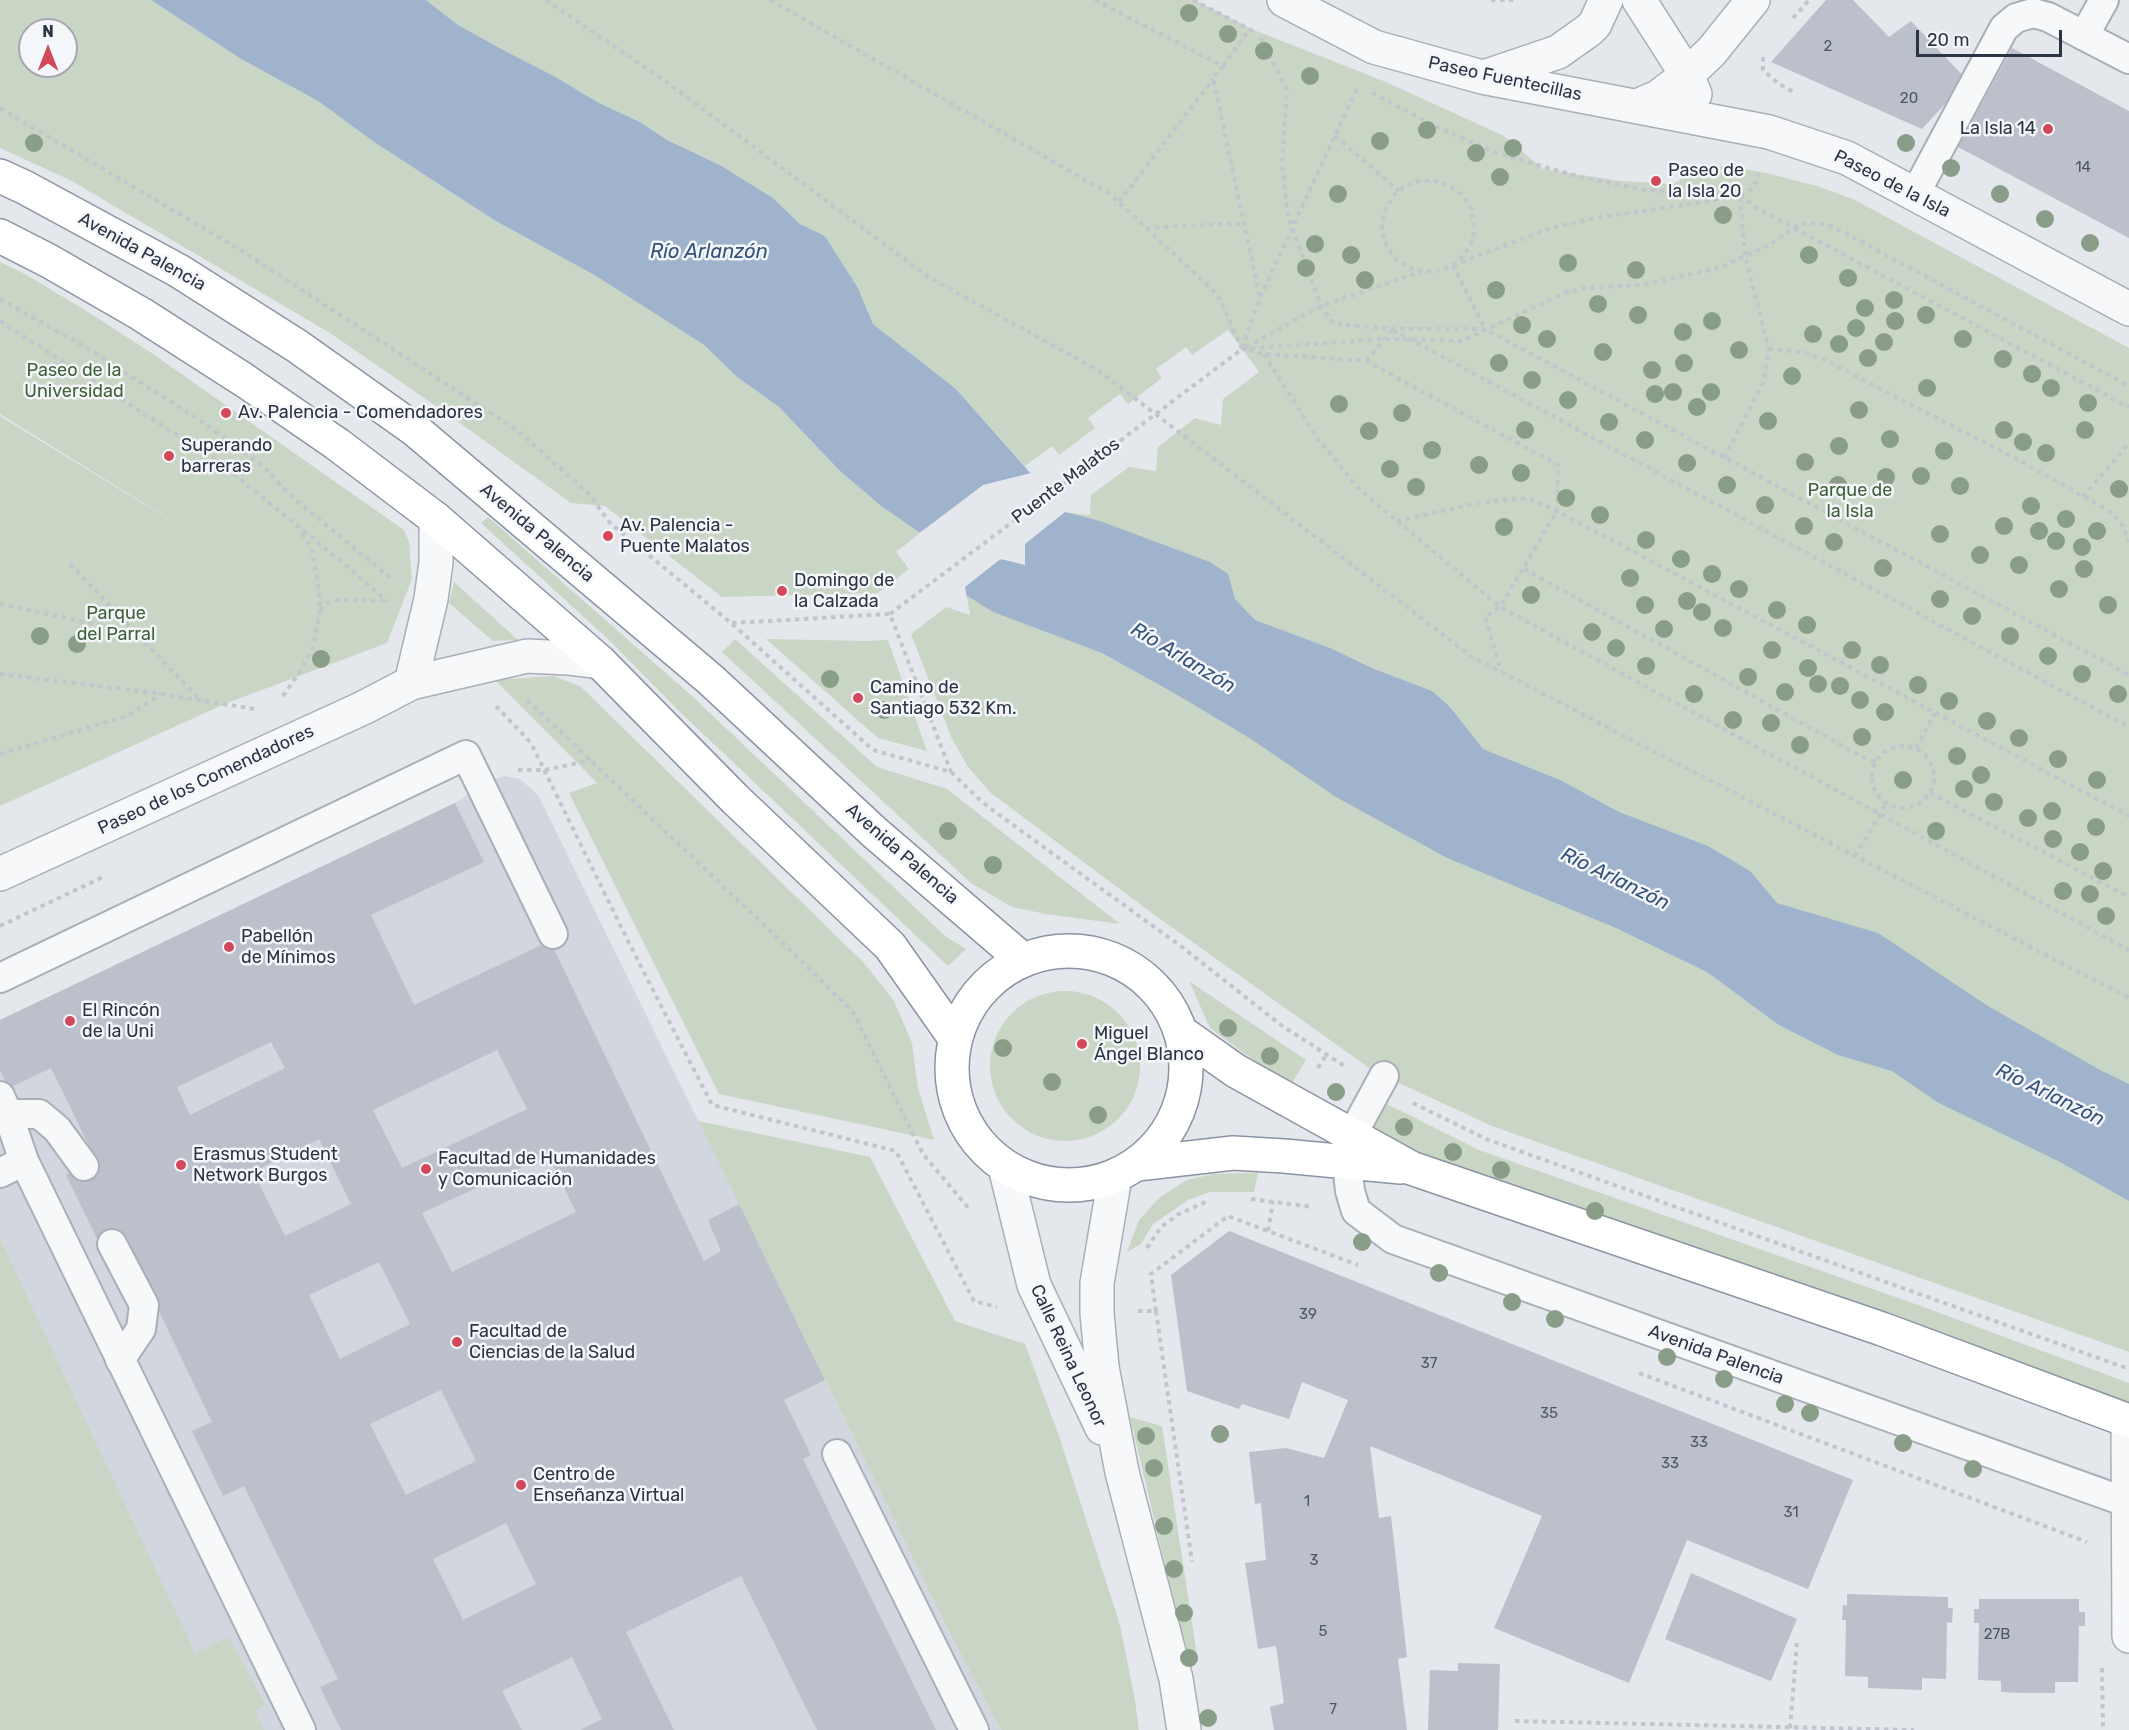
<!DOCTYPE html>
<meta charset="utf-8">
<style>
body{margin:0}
#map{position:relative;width:2129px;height:1730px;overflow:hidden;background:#e4e7ec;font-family:Rubik,sans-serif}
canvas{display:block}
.north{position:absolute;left:18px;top:18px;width:60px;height:60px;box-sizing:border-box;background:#f4f6f9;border:2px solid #a4a8b1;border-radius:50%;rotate:0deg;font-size:16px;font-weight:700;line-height:24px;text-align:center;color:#2b3445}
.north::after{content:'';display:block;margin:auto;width:21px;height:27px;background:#d1495b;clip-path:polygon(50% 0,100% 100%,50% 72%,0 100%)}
.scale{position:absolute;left:1916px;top:30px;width:146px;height:27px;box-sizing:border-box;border:3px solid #2b3445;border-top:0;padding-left:8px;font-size:18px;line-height:21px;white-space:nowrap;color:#2b3445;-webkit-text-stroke:4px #f4f6f9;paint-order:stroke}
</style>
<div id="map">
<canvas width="2129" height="1730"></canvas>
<div class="north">N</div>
<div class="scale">20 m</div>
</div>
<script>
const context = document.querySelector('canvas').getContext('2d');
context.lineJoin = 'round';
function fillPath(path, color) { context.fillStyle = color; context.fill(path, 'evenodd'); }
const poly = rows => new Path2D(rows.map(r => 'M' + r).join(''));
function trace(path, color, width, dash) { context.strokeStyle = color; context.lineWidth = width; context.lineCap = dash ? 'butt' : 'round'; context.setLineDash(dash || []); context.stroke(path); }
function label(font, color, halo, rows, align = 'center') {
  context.font = font + ' Rubik,sans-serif'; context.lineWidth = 5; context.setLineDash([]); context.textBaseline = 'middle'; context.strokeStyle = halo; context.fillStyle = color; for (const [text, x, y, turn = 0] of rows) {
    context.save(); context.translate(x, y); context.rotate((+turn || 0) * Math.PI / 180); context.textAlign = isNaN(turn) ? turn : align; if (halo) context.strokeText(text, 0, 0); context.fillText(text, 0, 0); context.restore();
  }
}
const built = poly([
 [504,776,520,779,538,795,949,1631,1001,1730,0,1730,0,1020,455,803,491,780]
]);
const green = poly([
 [0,0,151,0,241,59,318,101,374,142,494,220,596,276,704,345,737,377,779,407,839,470,881,506,920,533,896,552,909,569,878,593,722,597,605,506,571,503,446,413,330,333,70,180,0,148],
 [30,30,66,30,66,66,30,66],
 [426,0,1195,0,1249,28,1386,82,1504,136,1543,169,1621,181,1673,184,1700,167,1728,166,1766,173,1817,186,1853,199,2129,348,2129,1352,1492,1126,1384,1076,1368,1067,1156,916,992,794,968,767,952,739,911,634,946,607,970,615,965,587,1025,564,1065,512,1090,515,1091,495,1129,467,1156,471,1158,447,1195,418,1221,425,1223,399,1259,372,1228,330,1192,355,1186,347,1156,369,1162,378,1128,404,1120,394,1088,418,1095,428,1059,455,1052,446,1025,466,956,389,873,324,858,288,825,236,800,224,773,198,720,165,667,140,640,122,599,103,554,76,505,51,458,25],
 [0,262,25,274,88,312,150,352,404,530,409,542,412,579,387,643,227,703,0,806,0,416,206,542,0,414],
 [488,517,692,696,945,936,966,949,948,966,679,711,610,641,481,523],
 [454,582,518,640,493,641,449,603],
 [735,639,877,767,947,789,1120,924,1046,914,1012,907,971,883,722,652],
 [766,639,868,641,888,640,927,751,878,738],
 [553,676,580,686,864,963,894,1001,912,1043,918,1088,934,1140,719,1094,569,793,597,783,495,680],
 [1189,981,1306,1060,1292,1083,1256,1062,1210,1028],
 '990 1066a75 75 0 1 1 150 0a75 75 0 1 1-150 0Z',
 [1381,1101,1479,1150,1918,1305,2129,1383,2129,1405,1419,1155,1369,1125],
 [698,1121,870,1157,955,1321,1025,1344,1059,1436,1120,1625,1135,1700,1139,1730,1001,1730,949,1631],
 [1258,1173,1254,1192,1210,1192,1188,1200,1153,1224,1141,1244,1127,1252,1139,1220,1159,1198,1187,1180,1213,1174],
 [0,1239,195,1653,229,1637,265,1705,255,1710,264,1730,0,1730],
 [1130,1417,1162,1426,1198,1662,1188,1662]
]);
const water = poly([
 [151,0,426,0,458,25,505,51,554,76,599,103,640,122,667,140,720,165,773,198,800,224,825,236,858,288,873,324,956,389,1065,512,1100,521,1210,562,1228,574,1235,599,1255,620,1330,648,1374,669,1432,691,1450,707,1483,749,1560,780,1619,812,1708,846,1750,871,1777,903,1878,933,1988,1006,2102,1071,2129,1084,2129,1201,2058,1161,1937,1102,1892,1071,1838,1055,1779,1025,1707,972,1616,928,1447,858,1336,797,1251,739,1174,693,1102,653,993,612,966,595,965,587,923,530,920,533,881,506,839,470,779,407,737,377,704,345,596,276,494,220,374,142,318,101,241,59],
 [983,486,1027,542,1025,544,1025,564,1001,559,997,560,955,507]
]);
const pier = poly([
 [1028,464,1067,509,1089,515,1065,512,1025,544,1025,565,1001,559,998,561,965,587,967,600,963,597,962,588,923,534,917,535,983,485,1031,473,1025,466],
 [983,490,1024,542,1022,561,998,557,959,508]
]);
const building = poly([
 [1826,0,1853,0,1889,37,1911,21,1967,80,1922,129,1771,62],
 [2012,48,2129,111,2129,238,1958,147],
 [455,803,484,862,371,915,414,1005,550,941,704,1261,721,1251,708,1220,739,1204,825,1380,784,1400,811,1455,803,1459,936,1730,817,1730,741,1576,626,1632,674,1730,580,1730,602,1719,572,1657,502,1691,522,1730,341,1730,320,1687,338,1679,244,1486,223,1496,192,1431,212,1422,124,1238,102,1249,66,1175,96,1160,51,1068,9,1088,0,1070,0,1020],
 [271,1042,285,1068,190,1115,177,1087],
 [497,1050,527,1109,402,1168,373,1110],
 [319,1139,351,1204,285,1236,253,1172],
 [548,1155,576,1212,452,1272,422,1213],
 [379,1262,410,1324,340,1359,309,1295],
 [441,1390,476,1461,406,1495,370,1424],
 [506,1523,536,1584,463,1620,433,1559],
 [1229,1231,1853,1480,1808,1589,1687,1540,1629,1683,1494,1628,1542,1516,1370,1446,1379,1518,1391,1516,1407,1657,1398,1659,1407,1730,1274,1730,1270,1707,1284,1703,1276,1646,1258,1649,1245,1563,1266,1560,1261,1503,1255,1504,1249,1452,1286,1448,1324,1458,1348,1400,1302,1382,1289,1419,1242,1404,1239,1409,1187,1391,1171,1275],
 [1691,1573,1797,1619,1771,1681,1665,1639],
 [1847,1594,1948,1597,1948,1608,1953,1608,1952,1623,1947,1622,1946,1679,1922,1678,1922,1690,1868,1688,1868,1677,1845,1676,1846,1620,1842,1620,1843,1605,1847,1606],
 [1979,1599,2079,1599,2079,1612,2085,1612,2085,1626,2079,1626,2078,1682,2055,1682,2055,1693,2025,1693,2001,1692,2001,1681,1978,1680,1979,1623,1974,1623,1974,1609,1979,1609],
 [1458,1663,1500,1664,1498,1730,1428,1730,1430,1670,1458,1671]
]);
const path = poly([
 [546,0,665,81,930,278,1098,370,1472,657,2129,998],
 [770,0,1110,194,1218,295,1242,349],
 [1095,0,1223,66,1213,78,1260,298],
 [1193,0,1253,31],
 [1491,0,1517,0],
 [1793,18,1809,0],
 [1261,38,1287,90,1282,165,1288,216,1321,306,1334,324,1393,329,1485,329,2129,675],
 [1763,57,1763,70,1779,84,1795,93],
 [1223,66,1250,29],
 [1372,93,1437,127,1499,154,1580,177,1645,190,1740,195,1760,210,2129,407],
 [0,108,242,251,517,430,589,494,610,523,731,623,873,750,951,772,981,801,1002,817,1182,947,1281,1025,1346,1067],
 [1335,136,1399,191],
 [1119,202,1213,79],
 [1146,228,1244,223],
 [1453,265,1465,254,1473,240,1474,224,1471,208,1462,195,1450,186,1435,181,1419,181,1404,187,1393,196,1386,208,1382,222,1383,236,1388,249,1397,260,1409,268,1422,271,1438,271,1551,228,1595,218,1705,202,1740,195,1750,190,1756,182,1758,173],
 [1453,265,1485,329],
 [0,299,85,347,204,423,265,468,291,496,392,579],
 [0,321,219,462,349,568,388,602],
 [1393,330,2129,727],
 [1246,347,1321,306,1420,272],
 [1242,348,1260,298,1358,86],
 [1242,349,1385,339,1462,341,1564,293,1586,288,1642,285,1719,268,1769,245,1799,224,1818,223,1831,226,1847,234,2129,386],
 [1769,349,1804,352,1823,359,2022,462,2111,512,2123,526,2129,542],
 [1249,350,1264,354,1366,361,1558,465,1557,511,1500,607,1485,617,1501,671],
 [1264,354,1317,438,1359,489,1500,607,2129,950],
 [1366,361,1392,330],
 [1724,458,1763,383,1769,349,1745,256,1740,196],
 [2083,497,2129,443],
 [1397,521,1483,502,1528,498,1557,511,2129,816],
 [70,564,200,700],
 [1524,569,1861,756,1875,762],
 [0,604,137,633],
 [320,610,328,603,338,600,386,601],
 [732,623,890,614,951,772],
 [0,674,162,694,254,709],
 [283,696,301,670,313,647,320,610,318,582,311,546,300,531],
 [527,700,785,945,853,1012,923,1154,970,1210],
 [496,706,531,743,631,947,712,1105,896,1151,974,1301,997,1307],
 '1872 777a31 31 0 1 1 62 0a31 31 0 1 1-62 0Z',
 [1916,748,1935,713],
 [0,754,127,716,161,694],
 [518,770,545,770,591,760],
 [1930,793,2129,897],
 [1855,856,1886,804],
 [0,926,103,877],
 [1318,1068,1326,1055],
 [1413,1103,1486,1139,2129,1369],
 [1251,1199,1312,1207],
 [1268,1231,1273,1202],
 [1147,1248,1161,1227,1179,1214,1208,1201],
 [1138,1311,1156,1311,1151,1274,1228,1216,1358,1265],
 [1156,1311,1192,1562],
 [1639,1373,2087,1542],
 [2102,1668,2103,1730],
 [1515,1721,1914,1730],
 [1790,1728,1797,1643]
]);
const service = poly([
 [2084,36,2104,0],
 [1915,194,2004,28,2016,18,2033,13,2048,17,2129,59],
 [0,978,466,755,553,934],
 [0,1096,8,1114,24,1161,301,1730],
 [8,1114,39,1114,57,1129,84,1166],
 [1352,1135,1384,1076],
 [1347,1162,1350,1191,1356,1211,1393,1239,2129,1503],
 [0,1173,24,1161],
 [112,1244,144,1305,141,1329,120,1360],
 [837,1454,974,1730]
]);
const minor = poly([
 [1284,0,1374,47,1403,55,1482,77,1769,132,1847,158,2129,309],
 [1639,0,1687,75,1695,94],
 [1484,77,1558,52,1589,30,1595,24,1606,0],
 [1637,106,1658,97,1687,75,1712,51,1753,0],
 [411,683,431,599,436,562,436,519],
 [0,874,363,708,411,683,527,656,568,658,600,662],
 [1005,1167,1034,1285,1102,1428],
 [1115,1177,1097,1283,1097,1313,1102,1367,1122,1472,1176,1679,1184,1730],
 [2128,1421,2129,1636]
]);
const trunk = poly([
 [0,176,24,187,179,271,297,346,414,429,711,680,874,832,1023,960],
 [0,236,49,261,141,314,244,380,337,444,436,519,600,662,735,799,890,946,955,1038],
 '952 1068a117 117 0 1 1 234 0a117 117 0 1 1-234 0Z',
 [1182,1033,1236,1071,1411,1168,1882,1329,2129,1421],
 [1137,1164,1233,1153,1284,1156,1401,1167]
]);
const pathBridge = poly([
 [890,614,1242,349]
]);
const trees = [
 [1189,13],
 [1228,34],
 [1264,51],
 [1310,76],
 [1427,130],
 [1380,141],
 [34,143],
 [1906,143],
 [1513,148],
 [1476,153],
 [1951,168],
 [1500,177],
 [1338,194],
 [2000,194],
 [1723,215],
 [2045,219],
 [2090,243],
 [1315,244],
 [1351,255],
 [1809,255],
 [1568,263],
 [1306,268],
 [1636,270],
 [1848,278],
 [1365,280],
 [1496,290],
 [1894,300],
 [1598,304],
 [1865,308],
 [1638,315],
 [1926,315],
 [1712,321],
 [1895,321],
 [1522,325],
 [1856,328],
 [1683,332],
 [1813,334],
 [1547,339],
 [1963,339],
 [1884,342],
 [1839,344],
 [1739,350],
 [1603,352],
 [1868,358],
 [2003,359],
 [1499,363],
 [1684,363],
 [1652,370],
 [2032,374],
 [1792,376],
 [1532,380],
 [1927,388],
 [2051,388],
 [1673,392],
 [1711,392],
 [1655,394],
 [1568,400],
 [2088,403],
 [1339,404],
 [1697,407],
 [1859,410],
 [1402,413],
 [1768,421],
 [1609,422],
 [1525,430],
 [2004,430],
 [2085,430],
 [1369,431],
 [1890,439],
 [1645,440],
 [2023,442],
 [1839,446],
 [1432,450],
 [1944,451],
 [2046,453],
 [1805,462],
 [1687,463],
 [1479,465],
 [1390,469],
 [1521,473],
 [1921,476],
 [1886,477],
 [1727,485],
 [1838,485],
 [1960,486],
 [1416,487],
 [2119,489],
 [1566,498],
 [1765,505],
 [2031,506],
 [1600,515],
 [2066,519],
 [1804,526],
 [2004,526],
 [1504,527],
 [2039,531],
 [2097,531],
 [1940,534],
 [1646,540],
 [2056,541],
 [1834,542],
 [2082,547],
 [1980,555],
 [1681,559],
 [2019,565],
 [1883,568],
 [2084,569],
 [1712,574],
 [1630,578],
 [1739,589],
 [2059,589],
 [1531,595],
 [1940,599],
 [1687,601],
 [1645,605],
 [2108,605],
 [1777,610],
 [1702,612],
 [1972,616],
 [1807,625],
 [1723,628],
 [1664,629],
 [1592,632],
 [40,636],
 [2010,636],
 [77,644],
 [1616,648],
 [1772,650],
 [1852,650],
 [2048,656],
 [321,659],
 [1880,665],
 [1646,666],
 [1808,668],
 [2082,674],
 [1748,677],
 [830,679],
 [1818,684],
 [1918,685],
 [1840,686],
 [1785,692],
 [1694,694],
 [2118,694],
 [1860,700],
 [1949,701],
 [884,710],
 [1885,712],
 [1733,720],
 [1987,721],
 [1771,723],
 [1862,737],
 [2019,738],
 [1800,745],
 [1957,756],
 [2058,759],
 [1981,775],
 [1903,780],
 [2097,780],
 [1964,789],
 [1994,802],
 [2052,811],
 [2028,818],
 [2096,827],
 [948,831],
 [1936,831],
 [2053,839],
 [2080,852],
 [993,865],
 [2103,871],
 [2063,891],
 [2090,894],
 [2106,916],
 [1228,1028],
 [1003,1048],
 [1270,1056],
 [1052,1082],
 [1336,1092],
 [1098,1115],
 [1404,1127],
 [1453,1152],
 [1501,1170],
 [1595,1211],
 [1362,1242],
 [1439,1273],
 [1512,1302],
 [1555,1319],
 [1667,1357],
 [1724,1379],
 [1785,1404],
 [1810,1413],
 [1220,1434],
 [1146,1436],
 [1903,1443],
 [1154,1468],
 [1973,1469],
 [1164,1526],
 [1174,1569],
 [1184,1613],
 [1189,1658],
 [1208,1718]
];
const markers = [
 [2048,129,6,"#d1495b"],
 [1656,181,6,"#d1495b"],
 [226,413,6,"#d1495b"],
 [169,456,6,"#d1495b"],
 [608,536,6,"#d1495b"],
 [782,591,6,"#d1495b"],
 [858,698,6,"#d1495b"],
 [229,947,6,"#d1495b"],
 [70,1021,6,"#d1495b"],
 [1082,1044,6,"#d1495b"],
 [181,1165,6,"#d1495b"],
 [426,1169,6,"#d1495b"],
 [457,1342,6,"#d1495b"],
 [521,1485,6,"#d1495b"]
];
const numberNames = [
 ["2",1828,47],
 ["20",1909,99],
 ["14",2083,168],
 ["39",1308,1315],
 ["37",1429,1364],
 ["35",1549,1414],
 ["33",1699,1443],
 ["33",1670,1464],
 ["1",1307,1502],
 ["31",1791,1513],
 ["3",1314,1561],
 ["5",1323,1632],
 ["27B",1997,1635],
 ["7",1333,1710]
];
const streetNames = [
 ["Paseo Fuentecillas",1505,79,12],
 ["Paseo de la Isla",1892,184,27],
 ["Avenida Palencia",142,252,29],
 ["Puente Malatos",1066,481,-37],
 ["Avenida Palencia",537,533,40],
 ["Paseo de los Comendadores",206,780,-25],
 ["Avenida Palencia",902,854,41],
 ["Avenida Palencia",1716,1355,20],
 ["Calle Reina Leonor",1068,1356,65]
];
const poiNames = [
 ["La Isla 14",2036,129,"right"],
 ["Paseo de",1668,171],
 ["la Isla 20",1668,192],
 ["Av. Palencia - Comendadores",238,413],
 ["Superando",181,446],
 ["barreras",181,467],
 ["Av. Palencia -",620,526],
 ["Puente Malatos",620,547],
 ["Domingo de",794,581],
 ["la Calzada",794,602],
 ["Camino de",870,688],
 ["Santiago 532 Km.",870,709],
 ["Pabellón",241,937],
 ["de Mínimos",241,958],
 ["El Rincón",82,1011],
 ["de la Uni",82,1032],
 ["Miguel",1094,1034],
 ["Ángel Blanco",1094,1055],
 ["Erasmus Student",193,1155],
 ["Network Burgos",193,1176],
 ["Facultad de Humanidades",438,1159],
 ["y Comunicación",438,1180],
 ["Facultad de",469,1332],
 ["Ciencias de la Salud",469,1353],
 ["Centro de",533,1475],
 ["Enseñanza Virtual",533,1496]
];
const parkNames = [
 ["Paseo de la",74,371],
 ["Universidad",74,392],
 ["Parque de",1850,491],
 ["la Isla",1850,512],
 ["Parque",116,614],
 ["del Parral",116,635]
];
const waterNames = [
 ["Río Arlanzón",709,252],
 ["Río Arlanzón",1183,658,31],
 ["Río Arlanzón",1615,879,26],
 ["Río Arlanzón",2050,1095,26]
];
fillPath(built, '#d2d6de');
fillPath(green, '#c9d6c5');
fillPath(water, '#9fb4cc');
fillPath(pier, '#e4e7ec');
fillPath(building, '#bbc0ca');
trace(service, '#a9aeb7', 32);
trace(minor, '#a9aeb7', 36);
trace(trunk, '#8b94a3', 36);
trace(path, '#c2c5cb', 4, [4.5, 4.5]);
trace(service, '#f7f8fa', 28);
trace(minor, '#f7f8fa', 33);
trace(trunk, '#fff', 33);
trace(pathBridge, '#c2c5cb', 4, [4.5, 4.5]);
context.fillStyle = '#899d89';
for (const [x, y] of trees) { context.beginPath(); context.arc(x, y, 9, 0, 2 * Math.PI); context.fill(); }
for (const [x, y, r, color] of markers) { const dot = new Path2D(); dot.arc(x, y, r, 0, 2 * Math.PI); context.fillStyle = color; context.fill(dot); trace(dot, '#f4f6f9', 2); }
label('15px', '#4f5766', null, numberNames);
label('18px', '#2b3445', '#f4f6f9', streetNames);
label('18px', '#2b3445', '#f4f6f9', poiNames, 'left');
label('18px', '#3f6138', '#f4f6f9', parkNames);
label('italic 20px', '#34527a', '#f4f6f9', waterNames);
</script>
